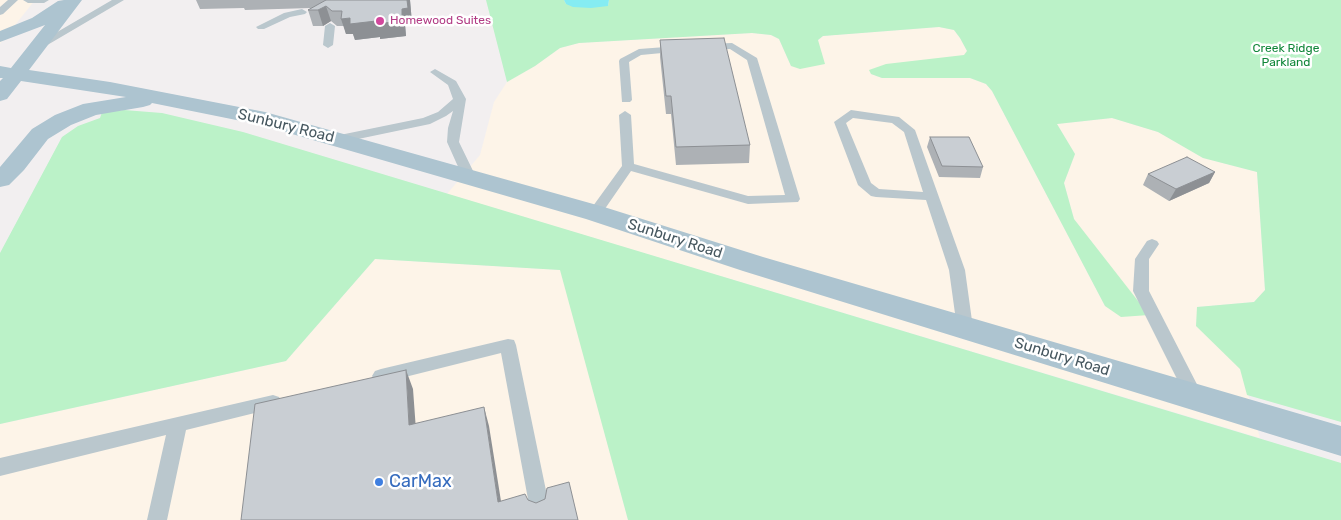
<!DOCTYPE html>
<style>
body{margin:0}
canvas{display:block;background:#f2eff0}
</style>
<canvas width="1341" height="520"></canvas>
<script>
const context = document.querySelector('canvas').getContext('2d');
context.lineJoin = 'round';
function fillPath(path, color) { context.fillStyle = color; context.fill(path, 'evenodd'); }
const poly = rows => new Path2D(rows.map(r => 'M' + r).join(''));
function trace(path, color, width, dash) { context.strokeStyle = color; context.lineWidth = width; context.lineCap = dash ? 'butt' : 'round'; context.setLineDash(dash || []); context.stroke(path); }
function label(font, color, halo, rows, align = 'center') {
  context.font = font + ' Rubik,sans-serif'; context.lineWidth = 5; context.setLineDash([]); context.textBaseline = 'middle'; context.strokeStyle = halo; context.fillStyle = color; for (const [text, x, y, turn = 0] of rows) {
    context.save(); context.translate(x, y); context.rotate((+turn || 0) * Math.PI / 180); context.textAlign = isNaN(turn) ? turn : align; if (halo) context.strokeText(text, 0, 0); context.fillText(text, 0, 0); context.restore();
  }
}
const commercial = poly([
 [0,0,35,0,0,44],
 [939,27,954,30,960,38,967,51,965,55,871,74,882,78,970,78,986,84,992,91,1105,306,1148,315,1074,219,1064,183,1075,154,1057,124,1112,118,1158,132,1203,158,1257,172,1265,290,1254,302,1197,307,1197,326,1241,369,1260,438,447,194,480,155,494,102,507,82,535,66,560,48,579,43,752,33,771,35,779,39,791,66,823,36],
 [375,259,561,270,628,520,0,520,0,424,286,361]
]);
const green = poly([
 [486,0,564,0,566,4,608,6,609,0,1341,0,1341,422,1247,395,1240,369,1196,326,1197,307,1254,302,1265,290,1257,172,1203,158,1158,132,1112,118,1057,124,1075,154,1064,183,1074,219,1149,315,1121,317,1105,306,992,91,986,84,970,78,882,78,871,74,869,70,886,64,964,55,967,51,960,38,954,30,939,27,823,36,818,40,825,64,800,69,791,66,779,39,771,35,752,33,579,43,560,48,535,66,507,82],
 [124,110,162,113,243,132,1341,463,1341,520,628,520,560,270,375,259,286,361,0,424,0,253,62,137,78,126,100,118,102,112]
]);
const water = poly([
 [564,0,609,0,608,6,591,8,573,7,566,4]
]);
const lane = poly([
 [8,0,18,0,3,14,0,15,0,7,8,0],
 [23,0,49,0,44,3,28,3,23,0],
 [112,0,124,0,44,47,36,47,35,45,112,0],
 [302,9,307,12,305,14,290,17,264,29,258,29,256,27,284,13,302,9],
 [330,23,335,26,333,45,328,48,323,45,325,26,330,23],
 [732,43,757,58,800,199,798,202,748,204,631,171,600,216,590,216,588,213,622,166,619,115,625,111,631,115,634,164,748,196,785,195,747,60,730,49,707,50,702,47,707,44,732,43],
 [679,46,683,47,683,51,641,55,629,62,632,100,630,102,622,102,619,61,620,59,639,49,679,46],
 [435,69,456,81,466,99,459,142,476,177,474,180,464,180,447,142,448,128,453,111,446,116,430,124,339,143,335,142,333,139,335,136,423,118,438,112,453,99,448,85,430,72,435,69],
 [851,110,899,117,915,130,965,270,973,328,971,332,965,334,959,332,957,328,949,270,926,200,876,197,871,196,858,185,834,122,851,110],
 [853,118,892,123,904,132,923,192,879,189,871,183,846,123,853,118],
 [1152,239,1157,241,1159,244,1149,259,1149,291,1204,398,1201,403,1195,405,1189,403,1133,291,1135,259,1147,241,1152,239],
 [508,339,514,340,516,345,550,510,547,517,540,520,533,517,530,510,501,353,381,383,375,381,372,376,375,371,381,369,508,339],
 [273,395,279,397,282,402,279,407,186,430,167,520,147,520,166,435,0,476,0,458,273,395]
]);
const primary = poly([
 [64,0,82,0,29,70,110,82,265,112,604,207,763,257,1341,426,1341,456,743,271,586,219,261,125,152,103,150,105,143,107,96,115,71,125,48,139,24,170,9,185,0,187,0,167,32,129,55,115,83,104,126,97,21,81,7,99,0,101,0,81,3,78,0,78,0,66,11,68,45,25,0,42,0,31,32,18,58,1,64,0]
]);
const wall = poly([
 [196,0,410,0,412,23,405,24,406,36,380,39,380,37,355,40,353,34,346,34,344,26,337,26,331,21,323,26,313,26,308,10,311,8,245,10,244,8,200,9],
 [660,40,750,145,749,163,676,165,671,114,666,114,660,57],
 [930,137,983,167,980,178,939,177,927,147],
 [1215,172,1209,183,1169,201,1143,185,1148,174]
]);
const shadedWall = poly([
 [407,0,410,0,412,23,405,24,406,36,380,39,380,37,355,40,353,34,346,34,341,19,350,18,376,21,402,9],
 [326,6,331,21,323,26,318,10],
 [1215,172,1209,183,1169,201,1176,189],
 [406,370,413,389,417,444,409,425],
 [484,407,489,426,504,520,498,502]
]);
const building = poly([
 [326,0,407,0,408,8,402,9,402,21,376,24,376,21,350,24,350,18,341,19,342,11,332,11,326,6,318,10,308,10,326,0],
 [724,38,750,145,676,147,671,96,666,96,660,40,724,38],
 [930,137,969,137,983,167,942,166,930,137],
 [1187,157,1215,172,1176,189,1148,174,1187,157],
 [406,370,409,425,484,407,498,502,525,494,528,500,536,503,545,499,547,488,569,482,578,520,241,520,255,404,406,370]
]);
const markers = [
 [380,21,5,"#d1479c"],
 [379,482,5,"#3f7fe0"]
];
const farHotelnames = [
 ["Homewood Suites",390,21]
];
const farParknames = [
 ["Creek Ridge",1286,49],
 ["Parkland",1286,63]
];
const streetNames = [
 ["Sunbury Road",286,126,14],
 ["Sunbury Road",675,239,18],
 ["Sunbury Road",1062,357,17]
];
const nearShopnames = [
 ["CarMax",389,482]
];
fillPath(commercial, '#fdf4e8');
fillPath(green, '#bbf2c8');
fillPath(water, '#85ecf2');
fillPath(lane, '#bac7cd');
fillPath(primary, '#adc4d0');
fillPath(wall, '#adb1b5');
fillPath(shadedWall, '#8d9094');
fillPath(building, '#c9ced3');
trace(building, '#8d9094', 1);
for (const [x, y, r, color] of markers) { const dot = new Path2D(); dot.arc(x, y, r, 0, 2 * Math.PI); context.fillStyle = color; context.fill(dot); trace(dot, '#fff', 2); }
label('12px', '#b23c85', '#fff', farHotelnames, 'left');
label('12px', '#108639', '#fff', farParknames);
label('15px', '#46575f', '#fff', streetNames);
label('18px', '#366cbe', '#fff', nearShopnames, 'left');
</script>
